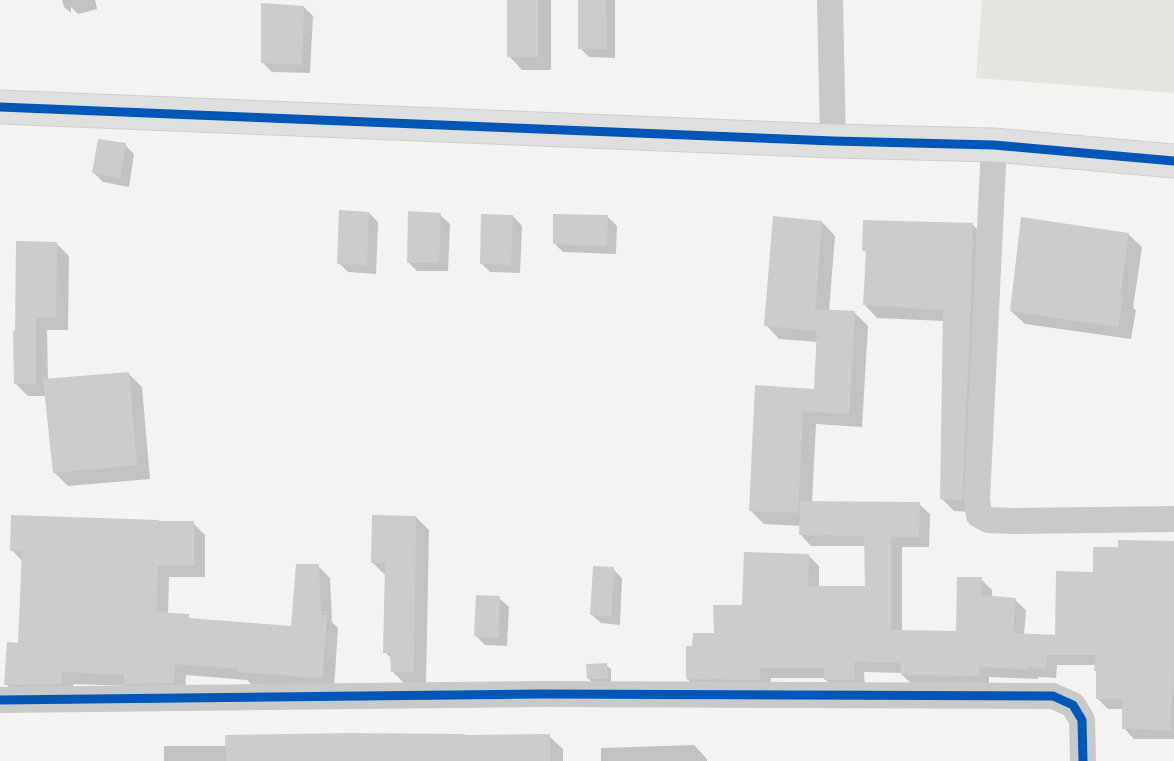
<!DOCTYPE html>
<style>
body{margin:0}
canvas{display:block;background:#f3f3f1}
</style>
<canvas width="1174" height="761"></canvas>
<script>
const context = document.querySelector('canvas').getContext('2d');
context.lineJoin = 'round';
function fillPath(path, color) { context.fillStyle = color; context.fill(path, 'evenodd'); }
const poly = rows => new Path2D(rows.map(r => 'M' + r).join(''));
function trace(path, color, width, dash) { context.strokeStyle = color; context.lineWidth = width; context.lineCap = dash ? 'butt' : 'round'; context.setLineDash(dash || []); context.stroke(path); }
const green = poly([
 [982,0,1174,0,1174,93,976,78]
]);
const shadow = poly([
 [62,0,95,0,97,9,78,14,71,7,71,13,64,7],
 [509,0,551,0,551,70,522,70,509,56],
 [579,0,615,0,615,58,589,57,580,48],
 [304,7,313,16,310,73,272,72,263,63],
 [125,145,134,154,129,187,103,182,94,173],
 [369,213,378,222,376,274,348,272,339,263],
 [440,215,450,224,448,271,417,271,408,262],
 [513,216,522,226,520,273,490,272,481,263],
 [607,216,617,226,616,254,563,252,554,243],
 [822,222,835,236,829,311,855,313,868,326,862,427,816,424,812,502,919,504,930,514,929,547,902,547,902,632,957,633,981,579,992,590,992,597,1015,600,1026,610,1024,635,1057,636,1094,574,1120,548,1174,542,1174,739,1134,739,1124,728,1124,709,1108,709,1097,698,1096,665,1057,665,1056,678,1038,677,1038,679,989,677,989,686,913,685,902,675,902,673,864,672,865,690,836,690,825,679,825,678,771,678,770,690,698,689,687,679,694,648,715,634,744,606,808,555,819,566,819,588,867,588,866,546,811,546,801,535,801,526,764,524,750,510,756,387,815,390,818,342,779,339,766,325],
 [972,224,985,237,974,512,954,511,941,498,944,321,877,318,865,305,867,254,864,250],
 [1128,234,1142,247,1133,308,1136,310,1131,339,1025,324,1011,311],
 [56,243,69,256,68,330,47,330,48,380,128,373,142,387,150,479,68,486,54,472,46,396,28,396,15,383],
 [416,517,429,530,426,684,405,684,392,671,392,659,385,652,386,576,372,562],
 [193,523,205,535,205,577,169,577,168,614,188,616,192,620,292,628,318,566,330,578,332,622,338,628,334,690,251,684,247,680,186,675,185,694,129,686,73,684,73,696,18,696,6,684,19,645,23,562,12,550],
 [613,569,622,578,620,625,601,623,591,614],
 [499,598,509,607,507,646,485,645,476,636],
 [606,665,611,669,611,683,593,683,589,679],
 [549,736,563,749,563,761,164,761,164,746,227,746],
 [694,745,707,759,707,761,601,761,601,748]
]);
const building = poly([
 [507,0,538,0,538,57,507,57],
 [578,0,606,0,607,49,578,49],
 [261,3,304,6,302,65,261,63],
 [98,139,126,143,120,178,92,173],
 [339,210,369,212,367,265,337,264],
 [408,211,441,213,439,262,407,263],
 [481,214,513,215,511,265,480,264],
 [553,214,608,215,607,246,553,244],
 [773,216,822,221,815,309,855,311,849,414,803,411,798,513,749,511,755,385,814,389,817,331,764,326],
 [1021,217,1129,233,1120,295,1123,296,1118,327,1010,311],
 [863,220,973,223,970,326,962,500,940,499,943,310,863,305,866,251,862,251],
 [16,241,57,242,56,318,36,318,36,384,14,384,13,331,15,331],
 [129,372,137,465,53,473,43,379],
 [800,501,920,502,919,537,891,537,891,630,956,631,957,577,982,577,981,595,1016,598,1013,633,1055,635,1056,571,1093,572,1093,547,1118,547,1118,540,1174,541,1174,669,1170,730,1122,729,1122,699,1096,699,1096,671,1094,671,1096,655,1047,655,1046,668,1028,667,1028,669,979,667,979,676,901,675,901,663,854,662,855,680,824,680,824,668,760,668,760,680,686,679,686,646,692,646,693,633,714,633,713,605,742,605,744,552,809,554,808,586,865,586,864,536,799,535],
 [11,515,159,520,159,521,194,521,194,566,158,566,156,612,189,614,189,618,291,626,296,564,319,564,321,615,327,615,322,678,238,672,238,669,175,664,174,683,124,684,124,675,62,672,61,684,4,685,7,642,18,643,22,551,10,551],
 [372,515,416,516,414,672,391,672,390,653,383,653,385,563,371,563],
 [593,566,614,567,611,616,590,615],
 [476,595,500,596,498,638,474,636],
 [607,663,608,679,587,679,586,664],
 [351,733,465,734,465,735,550,734,550,761,226,761,225,735]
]);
const street = poly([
 [830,0,833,141],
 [994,145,977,500,979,515,988,520,1014,521,1174,519],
 [0,700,542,694,1053,696,1073,705,1082,720,1083,761]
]);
const secondary = poly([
 [0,107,833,141,994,145,1174,161]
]);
const cycleway = poly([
 [0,107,833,141,994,145,1174,161],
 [0,700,542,694,1053,696,1073,705,1082,720,1083,761]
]);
fillPath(green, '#e3e6df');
fillPath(shadow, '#0003');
fillPath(building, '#cbcccc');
trace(secondary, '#ced0d0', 35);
trace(street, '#c8caca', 26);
trace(secondary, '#dedfde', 33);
trace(cycleway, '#0057b8', 9);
</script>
